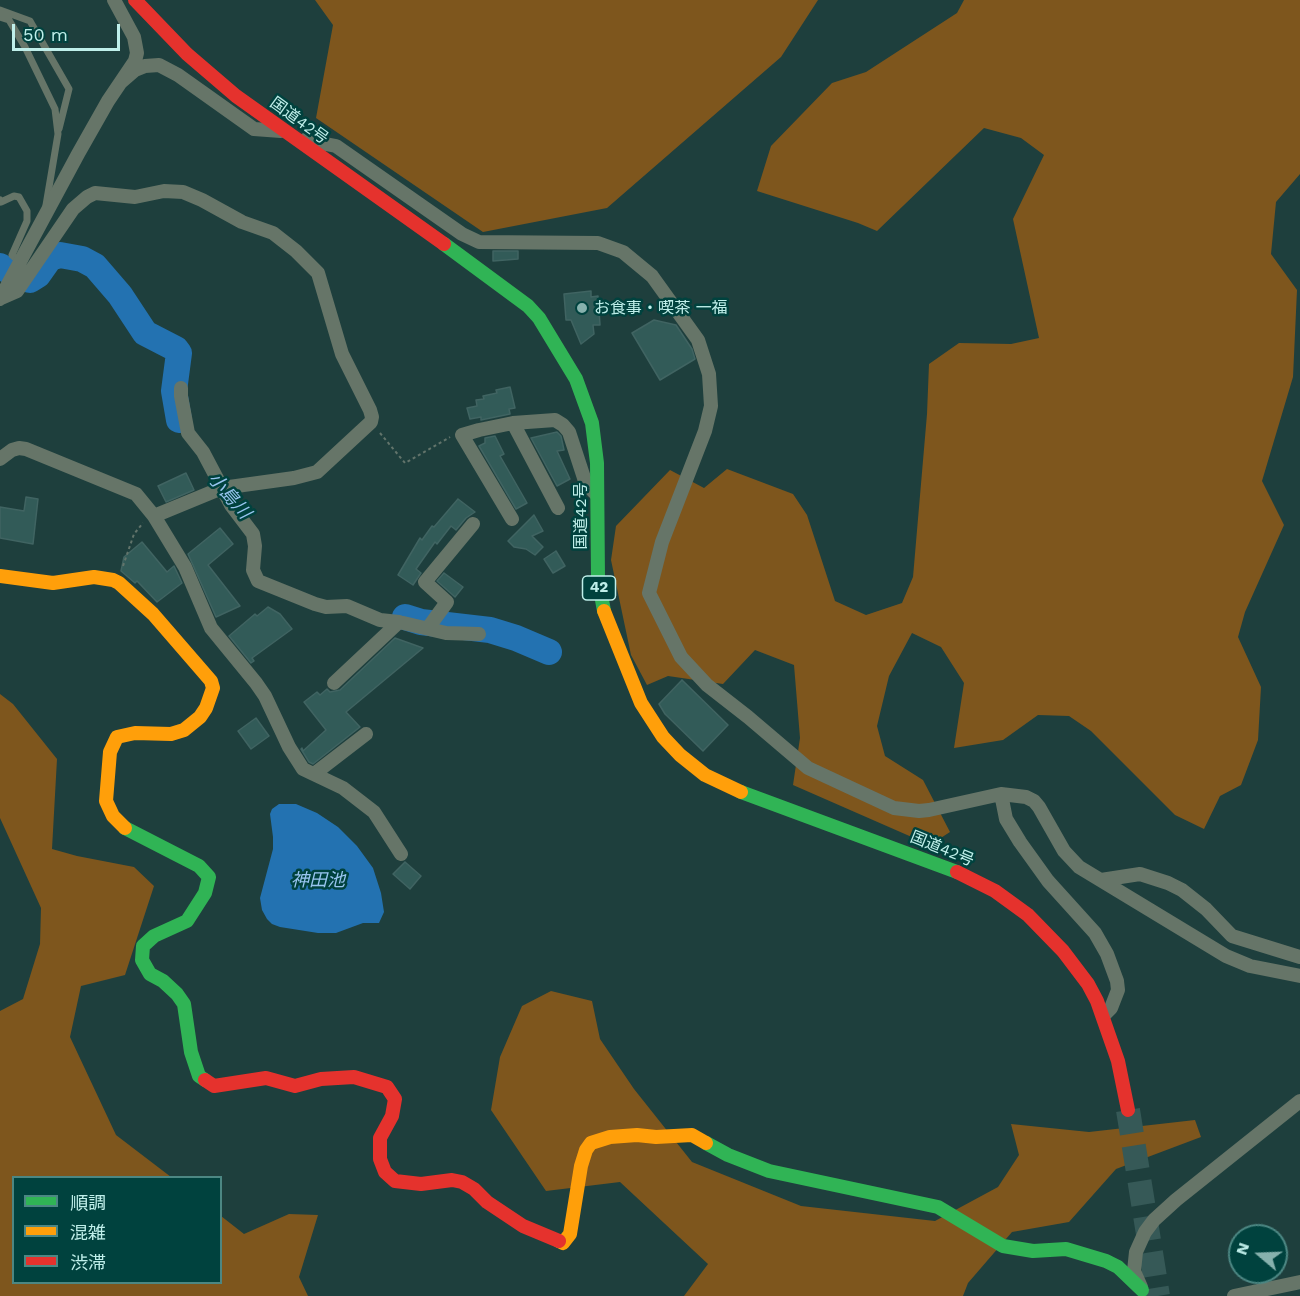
<!DOCTYPE html>
<meta charset="utf-8">
<style>
body{margin:0}
#map{position:relative;width:1300px;height:1296px;overflow:hidden;background:#1e3f3d;font-family:"Work Sans","Noto Sans JP",sans-serif}
canvas{display:block}
.legend{position:absolute;left:12px;top:1176px;width:210px;height:108px;box-sizing:border-box;background:#00423e;border:2px solid #4c8783;margin:0;padding:8px 10px;list-style:none;font-size:18px;color:#bfefea}
.legend li{display:flex;align-items:center;gap:12px;height:30px}
.legend b{width:30px;border:2px solid #4c8783}
.north{position:absolute;left:1228px;top:1224px;width:60px;height:60px;box-sizing:border-box;background:#00423e;border:2px solid #4c8783;border-radius:50%;rotate:289deg;font-size:16px;font-weight:700;line-height:24px;text-align:center;color:#bfefea}
.north::after{content:'';display:block;margin:auto;width:21px;height:27px;background:#87b1ad;clip-path:polygon(50% 0,100% 100%,50% 72%,0 100%)}
.scale{position:absolute;left:12px;top:24px;width:108px;height:27px;box-sizing:border-box;border:3px solid #bfefea;border-top:0;padding-left:8px;font-size:18px;line-height:21px;white-space:nowrap;color:#bfefea;-webkit-text-stroke:4px #00423e;paint-order:stroke}
</style>
<div id="map">
<canvas width="1300" height="1296"></canvas>
<ul class="legend">
<li><b style="height:8px;background:#30b455"></b>順調</li>
<li><b style="height:8px;background:#ff9f0a"></b>混雑</li>
<li><b style="height:8px;background:#e5322d"></b>渋滞</li>
</ul>
<div class="north">N</div>
<div class="scale">50 m</div>
</div>
<script>
const context = document.querySelector('canvas').getContext('2d');
context.lineJoin = 'round';
function fillPath(path, color) { context.fillStyle = color; context.fill(path, 'evenodd'); }
const poly = rows => new Path2D(rows.map(r => 'M' + r).join(''));
function trace(path, color, width, dash) { context.strokeStyle = color; context.lineWidth = width; context.lineCap = dash ? 'butt' : 'round'; context.setLineDash(dash || []); context.stroke(path); }
function label(font, color, halo, rows, align = 'center') {
  context.font = font + ' "Work Sans","Noto Sans JP",sans-serif'; context.lineWidth = 5; context.setLineDash([]); context.textBaseline = 'middle'; context.strokeStyle = halo; context.fillStyle = color; for (const [text, x, y, turn = 0] of rows) {
    context.save(); context.translate(x, y); context.rotate((+turn || 0) * Math.PI / 180); context.textAlign = isNaN(turn) ? turn : align; if (halo) context.strokeText(text, 0, 0); context.fillText(text, 0, 0); context.restore();
  }
}
const green = poly([
 [315,0,818,0,781,57,607,208,483,232,316,118,333,25],
 [964,0,1300,0,1300,174,1276,202,1271,254,1297,290,1293,377,1262,481,1284,525,1245,612,1238,637,1261,687,1258,740,1241,785,1220,796,1204,829,1175,815,1091,731,1069,716,1038,715,1003,740,954,748,964,683,941,647,912,633,889,676,877,726,885,756,923,780,950,832,930,845,793,785,800,738,794,665,755,650,723,684,668,676,647,685,631,655,611,560,616,526,670,470,704,488,727,469,793,494,807,515,835,601,866,615,902,603,913,577,927,414,929,364,959,343,1011,344,1039,338,1013,219,1044,155,1021,138,984,128,877,231,858,223,757,191,771,146,832,83,866,72,957,13],
 [0,694,13,704,57,759,52,849,77,856,134,867,154,886,125,975,81,986,70,1037,116,1135,171,1177,14,1178,14,1282,220,1282,221,1216,244,1234,289,1214,318,1215,299,1277,308,1296,0,1296,0,1011,23,999,40,944,41,908,0,818],
 [551,991,592,1001,600,1039,634,1089,692,1162,801,1206,935,1221,998,1187,1019,1155,1011,1124,1089,1132,1195,1120,1201,1137,1116,1169,1069,1222,1012,1232,968,1283,963,1296,684,1296,708,1264,620,1182,546,1191,491,1110,500,1057,522,1006]
]);
const water = poly([
 [279,804,296,804,317,813,338,827,357,846,373,868,381,893,384,912,379,923,363,923,336,933,318,933,280,927,272,924,267,919,262,910,260,898,273,849,273,837,270,814,272,809]
]);
const river = poly([
 [0,266,19,277,30,280,38,275,50,258,60,255,82,259,95,266,120,295,145,333,176,349,179,353,174,391,179,420],
 [405,617,421,622,490,630,516,638,549,652]
]);
const building = poly([
 [493,251,518,251,518,259,493,261,493,251],
 [591,291,591,297,598,296,600,325,593,325,594,334,581,344,571,320,566,320,564,294,591,291],
 [654,320,676,325,692,349,695,359,660,380,632,333,654,320],
 [510,387,515,408,509,409,510,414,481,420,481,417,470,419,467,408,477,406,476,400,484,399,483,396,497,393,496,390,510,387],
 [557,432,561,436,564,450,557,451,570,479,557,486,531,438,557,432],
 [495,436,504,454,500,456,527,503,516,509,479,446,485,443,485,438,495,436],
 [186,473,194,490,166,502,158,486,186,473],
 [26,497,38,499,33,544,0,538,0,507,24,511,26,497],
 [458,499,475,512,466,518,456,530,451,526,437,544,435,542,416,569,421,573,413,585,398,575,420,538,422,540,432,526,434,527,458,499],
 [534,515,543,531,532,536,543,547,535,555,526,549,514,547,508,541,534,515],
 [220,528,233,544,208,565,240,606,216,617,188,554,220,528],
 [142,542,167,572,174,566,182,583,157,602,137,581,135,583,121,571,124,557,142,542],
 [556,551,565,566,553,573,544,559,556,551],
 [444,573,463,587,455,597,437,581,444,573],
 [268,607,280,614,292,629,252,658,254,661,251,663,229,636,255,614,257,616,268,607],
 [395,638,423,648,346,712,360,727,313,764,309,762,301,749,302,748,303,751,326,730,304,702,317,692,320,695,327,689,330,692,340,690,395,638],
 [682,680,728,725,703,751,665,714,659,704,682,680],
 [256,718,269,736,251,749,238,731,256,718],
 [405,862,421,876,410,889,393,874,405,862]
]);
const highwayTunnel = poly([
 [1128,1110,1158,1296]
]);
const path = poly([
 [380,433,405,463,450,437],
 [123,566,134,534,143,523]
]);
const lane = poly([
 [0,10,30,21,69,89,59,129],
 [0,17,9,20,25,47,55,109,58,134,46,205],
 [0,200,1,202,14,196,19,197,27,211,27,221,12,255,20,262]
]);
const street = poly([
 [120,83,135,70,145,66,159,65,178,75,254,129,281,131],
 [305,140,336,146,462,234,479,242,598,243,623,252,652,276,698,340,709,374,711,406,705,431,662,542,649,593,681,657,707,685,748,717,808,768,894,808,919,811,929,810,1001,794,1026,797,1034,801,1039,807,1064,851,1079,867,1226,956,1250,966,1300,976],
 [1,298,17,291,73,209,87,197,95,193,135,197,164,191,183,192,202,200,242,222,273,233,296,251,318,273,342,354,370,410,372,417,371,422,317,472,294,478,222,488,154,516],
 [0,299,78,154,108,101,135,61,137,53,134,37,114,0],
 [181,388,181,396,188,433,203,452,231,505,253,534,255,546,253,570,258,581,315,604,326,607,347,606,380,620,399,622,446,633,479,634],
 [513,423,558,508],
 [0,459,12,450,19,448,26,449,136,494,154,516,185,567,211,628,256,683,265,696,289,747,303,769,343,788,374,812,401,854],
 [512,519,462,435,479,430,513,423,555,420,563,425,569,432,586,484,596,494],
 [428,628,447,602,425,582,473,524],
 [334,683,399,622],
 [314,774,366,734],
 [1001,794,1006,819,1020,842,1048,881,1095,933,1107,954,1117,981,1118,990,1111,1008,1103,1016],
 [1101,880,1140,874,1168,883,1182,890,1206,909,1232,936,1300,957],
 [1141,1287,1134,1271,1136,1252,1145,1232,1154,1220,1176,1200,1300,1101],
 [1234,1296,1300,1282]
]);
const fast = poly([
 [444,244,528,306,539,318,576,379,592,423,597,463,598,578,604,611],
 [741,792,957,872],
 [125,828,199,866,209,877,205,893,187,921,154,936,143,946,142,960,150,974,163,981,177,994,184,1004,191,1052,199,1076,205,1080],
 [706,1143,728,1155,769,1171,938,1207,1003,1246,1033,1251,1066,1249,1106,1261,1118,1267,1142,1290]
]);
const slow = poly([
 [0,576,53,583,94,577,113,580,119,583,153,614,211,681,213,688,206,708,200,717,184,730,171,734,135,733,117,737,110,752,106,801,113,816,125,828],
 [604,611,641,703,663,737,680,755,705,775,741,792],
 [559,1241,563,1243,570,1234,581,1166,586,1150,591,1143,610,1137,637,1135,656,1137,692,1135,706,1143]
]);
const jam = poly([
 [135,0,187,54,236,96,444,244],
 [957,872,995,891,1028,915,1063,951,1088,984,1097,1001,1118,1061,1128,1110],
 [205,1080,214,1086,266,1078,295,1086,321,1079,354,1077,387,1087,395,1099,392,1116,380,1138,380,1159,385,1172,395,1181,421,1184,452,1180,462,1182,474,1189,487,1202,523,1226,559,1241]
]);
const markers = [
 [582,308,6,"#87b1ad"]
];
const shields = [
 [599,588,33]
];
const shieldNames = [
 ["42",599,588]
];
const streetNames = [
 ["国道42号",299,121,36],
 ["国道42号",581,516,-90],
 ["国道42号",942,849,22]
];
const poiNames = [
 ["お食事・喫茶 一福",594,308]
];
const waterNames = [
 ["小島川",229,496,49],
 ["神田池",318,881]
];
fillPath(green, '#7e561d');
fillPath(water, '#2372b1');
trace(river, '#2372b1', 26);
fillPath(building, '#325b58');
trace(building, '#406462', 1.5);
trace(highwayTunnel, '#365957', 24, [24, 12]);
trace(path, '#62746b', 2, [3, 3]);
trace(lane, '#667568', 7);
trace(street, '#667568', 14);
trace(fast, '#30b455', 14);
trace(slow, '#ff9f0a', 14);
trace(jam, '#e5322d', 14);
for (const [x, y, r, color] of markers) { const dot = new Path2D(); dot.arc(x, y, r, 0, 2 * Math.PI); context.fillStyle = color; context.fill(dot); trace(dot, '#00423e', 2); }
for (const [x, y, w] of shields) { const box = new Path2D(); box.roundRect(x - w / 2, y - 12, w, 24, 4.5); context.fillStyle = '#00423e'; context.fill(box); trace(box, '#bfefea', 1.5); }
label('bold 15px', '#bfefea', null, shieldNames);
label('16px', '#bfefea', '#00423e', streetNames);
label('16px', '#bfefea', '#00423e', poiNames, 'left');
label('italic 18px', '#98c5f0', '#00423e', waterNames);
</script>
